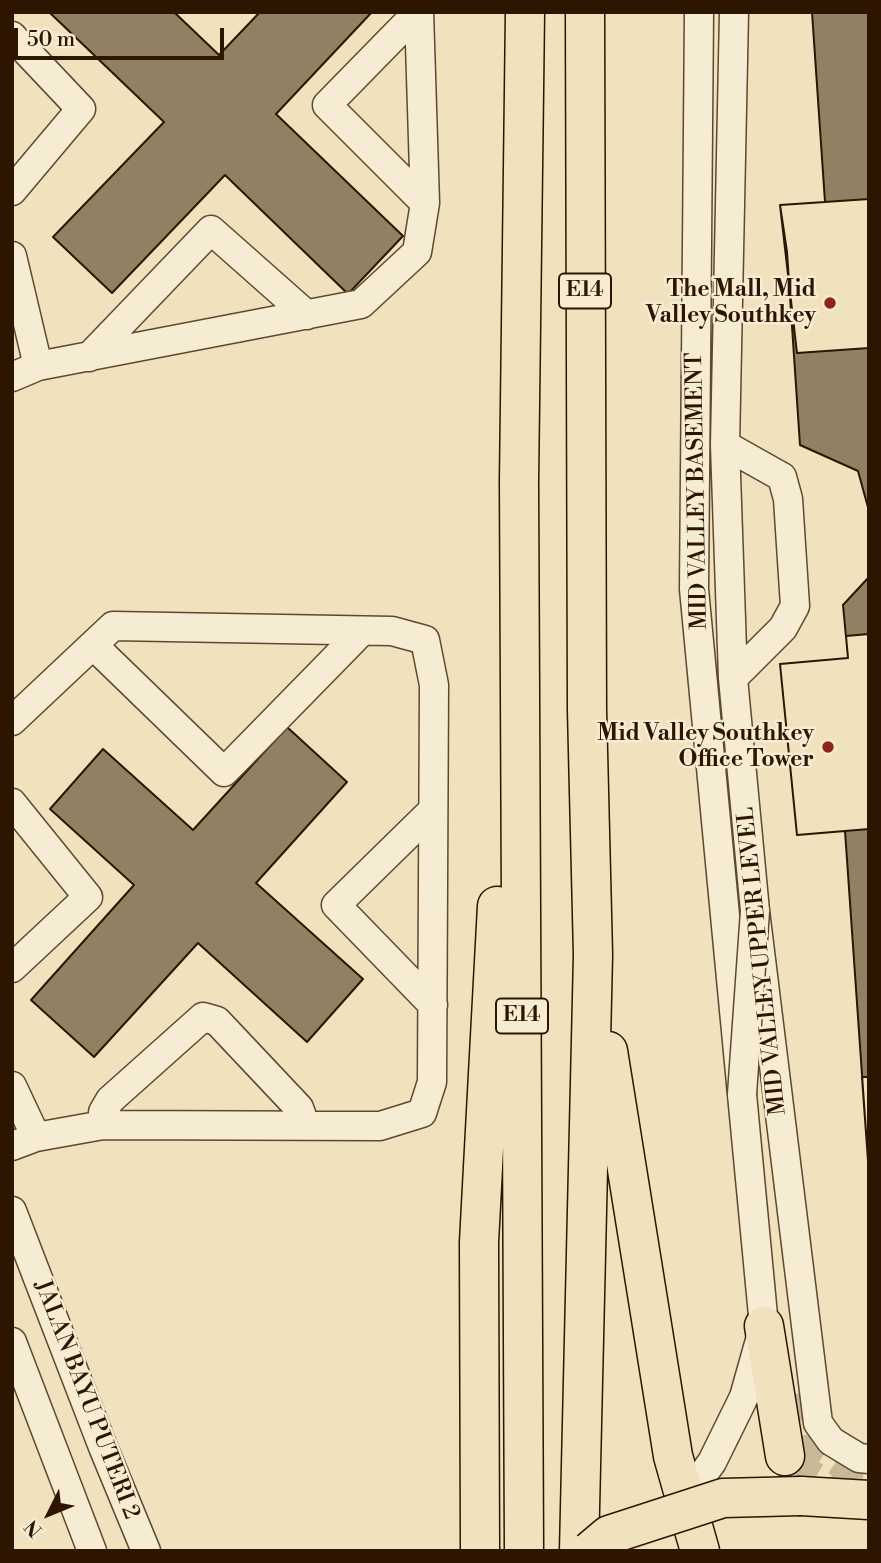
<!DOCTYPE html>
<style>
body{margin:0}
#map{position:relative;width:881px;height:1563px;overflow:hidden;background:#f0e2bc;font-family:"Libre Bodoni",serif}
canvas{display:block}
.frame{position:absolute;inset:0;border:14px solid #2d1502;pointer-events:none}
.north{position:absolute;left:14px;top:1479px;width:70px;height:70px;-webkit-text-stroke:5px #f5ecd3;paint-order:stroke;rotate:227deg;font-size:19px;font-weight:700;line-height:28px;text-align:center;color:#2d1502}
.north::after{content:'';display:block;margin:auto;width:24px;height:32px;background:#2d1502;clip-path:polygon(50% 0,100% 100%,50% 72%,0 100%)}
.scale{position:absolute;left:14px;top:28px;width:210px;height:32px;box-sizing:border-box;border:4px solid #2d1502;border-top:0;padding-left:9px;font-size:21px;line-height:24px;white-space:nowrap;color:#2d1502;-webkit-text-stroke:5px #f5ecd3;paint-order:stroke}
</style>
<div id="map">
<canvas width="881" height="1563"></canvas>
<div class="frame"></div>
<div class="north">N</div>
<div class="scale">50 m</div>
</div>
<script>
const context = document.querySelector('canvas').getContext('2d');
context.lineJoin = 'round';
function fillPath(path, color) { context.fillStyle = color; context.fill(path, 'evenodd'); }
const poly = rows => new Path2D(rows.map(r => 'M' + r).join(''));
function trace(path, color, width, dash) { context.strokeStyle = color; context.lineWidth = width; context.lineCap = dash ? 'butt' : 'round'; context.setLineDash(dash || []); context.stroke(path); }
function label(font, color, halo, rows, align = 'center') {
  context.font = font + ' "Libre Bodoni",serif'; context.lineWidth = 5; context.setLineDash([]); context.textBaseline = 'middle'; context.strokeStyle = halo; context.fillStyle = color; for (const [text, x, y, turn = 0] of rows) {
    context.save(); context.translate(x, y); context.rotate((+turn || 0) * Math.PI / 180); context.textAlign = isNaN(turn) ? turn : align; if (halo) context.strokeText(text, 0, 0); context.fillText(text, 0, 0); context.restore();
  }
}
const building = poly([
 [49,12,174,12,219,55,260,12,372,12,276,114,403,236,348,294,225,175,112,293,53,237,164,122,49,12],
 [812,12,869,12,869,511,858,471,800,445,787,252,780,205,825,202,812,12],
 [869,199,869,348,797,353,780,205,869,199],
 [869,577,869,1175,845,831,797,835,780,664,848,658,843,605,869,577],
 [869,634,869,829,797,835,780,664,848,658,846,636,869,634],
 [287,727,347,782,256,883,363,979,307,1042,198,943,94,1057,31,1000,134,885,50,809,103,749,193,830,287,727],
 [862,1077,869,1077,869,1175,862,1077]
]);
const minorTunnel = poly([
 [802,1393,807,1441,840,1464,869,1465]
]);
const highwayTunnel = poly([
 [785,1456,802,1474,820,1485,856,1487]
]);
const minor = poly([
 [418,12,327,105,425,203],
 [734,12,725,445,733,678,755,911,818,1423,831,1441,859,1458,869,1459],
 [12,36,81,109,12,191],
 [12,256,38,366],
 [89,357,211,230,307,315],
 [12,377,38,366,361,304,417,252,425,203,419,12],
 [725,445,782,477,788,499,795,606,783,628,733,678],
 [93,645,224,772,362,631],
 [12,721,113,626,392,631,425,640,434,685,432,1082,422,1113,380,1126,103,1125,36,1137,12,1146],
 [12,803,88,897,12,968],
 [433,810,336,905,433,1005],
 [12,1086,36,1137],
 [103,1125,103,1112,110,1100,203,1017,217,1021,299,1108,305,1125],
 [12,1211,103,1447,146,1551],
 [12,1342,92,1551],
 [685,1499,712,1462,744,1397,764,1326,694,589,699,12]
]);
const highway = poly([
 [608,1051,673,1456,700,1551],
 [764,1326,785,1456],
 [801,1496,869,1500],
 [480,1551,479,1242,497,906],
 [524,1551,519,481,525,12],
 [579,1551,593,955,587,710,585,12]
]);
const minorBridge = poly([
 [742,1094,755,911]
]);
const highwayBridge = poly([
 [590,1551,609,1535,723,1498,801,1496]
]);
const markers = [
 [830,303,7,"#8f2418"],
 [828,747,7,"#8f2418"]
];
const shields = [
 [585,291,52],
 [522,1016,52]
];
const shieldNames = [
 ["E14",585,291],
 ["E14",522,1016]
];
const poiNames = [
 ["The Mall, Mid",816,290],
 ["Valley Southkey",816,316],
 ["Mid Valley Southkey",814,734],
 ["Office Tower",814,760]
];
const streetNames = [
 ["MID VALLEY BASEMENT",698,491,-91],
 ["MID VALLEY UPPER LEVEL",763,961,-96],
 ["JALAN BAYU PUTERI 2",86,1400,69]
];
fillPath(building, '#928063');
trace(building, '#2d1502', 2);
trace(minorTunnel, '#c9b997', 28, [28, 14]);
trace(highwayTunnel, '#c9b997', 38, [38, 19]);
trace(minor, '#5e4830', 31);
trace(highway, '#2d1502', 41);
trace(minor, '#f5ecd3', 28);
trace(highway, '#f0e2bc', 38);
trace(minorBridge, '#5e4830', 31, []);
trace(highwayBridge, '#2d1502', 41, []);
trace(minorBridge, '#f5ecd3', 28);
trace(highwayBridge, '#f0e2bc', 38);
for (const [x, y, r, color] of markers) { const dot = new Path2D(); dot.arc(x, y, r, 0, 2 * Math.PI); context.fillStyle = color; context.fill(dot); trace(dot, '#f5ecd3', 2.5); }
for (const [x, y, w] of shields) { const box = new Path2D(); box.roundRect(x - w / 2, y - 17.5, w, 35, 5); context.fillStyle = '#f5ecd3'; context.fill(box); trace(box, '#2d1502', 2); }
label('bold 21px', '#2d1502', null, shieldNames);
label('bold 23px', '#2d1502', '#f5ecd3', poiNames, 'right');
label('23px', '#2d1502', '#f5ecd3', streetNames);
</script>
